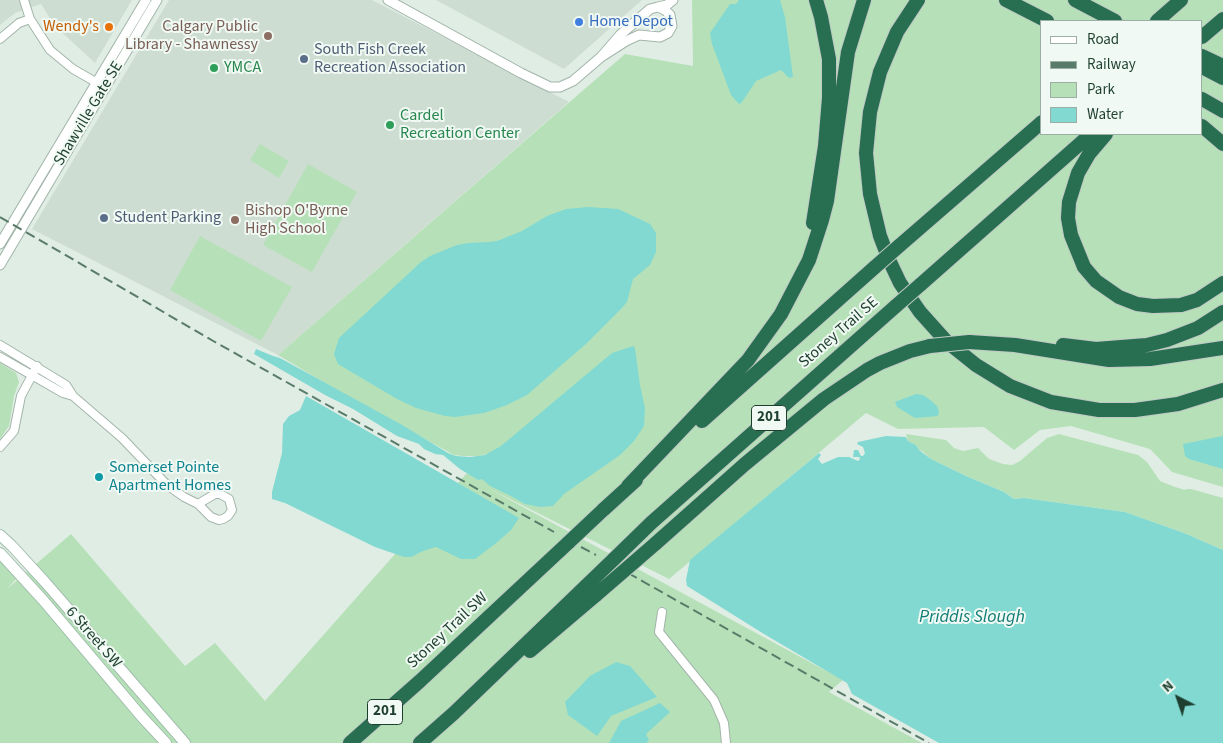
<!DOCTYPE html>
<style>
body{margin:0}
#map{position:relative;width:1223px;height:743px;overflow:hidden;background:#e0ede4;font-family:"Source Sans 3",sans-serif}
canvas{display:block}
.legend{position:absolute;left:1040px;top:20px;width:162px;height:115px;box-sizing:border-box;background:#f0f9f3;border:1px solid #9cafa5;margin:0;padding:6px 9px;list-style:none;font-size:15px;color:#1e3f2f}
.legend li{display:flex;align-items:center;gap:10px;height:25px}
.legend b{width:25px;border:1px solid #9cafa5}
.north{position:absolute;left:1153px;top:673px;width:50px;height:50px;-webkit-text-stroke:4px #f0f9f3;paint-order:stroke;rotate:319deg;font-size:14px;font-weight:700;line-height:20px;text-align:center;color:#1e3f2f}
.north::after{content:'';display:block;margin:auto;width:18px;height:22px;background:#1e3f2f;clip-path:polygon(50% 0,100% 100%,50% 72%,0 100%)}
</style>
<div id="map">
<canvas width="1223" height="743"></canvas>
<ul class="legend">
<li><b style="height:6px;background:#fff"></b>Road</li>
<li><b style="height:6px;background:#587b6a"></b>Railway</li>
<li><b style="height:14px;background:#b6e1b8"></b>Park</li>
<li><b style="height:14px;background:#81d9d2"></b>Water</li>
</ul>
<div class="north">N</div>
</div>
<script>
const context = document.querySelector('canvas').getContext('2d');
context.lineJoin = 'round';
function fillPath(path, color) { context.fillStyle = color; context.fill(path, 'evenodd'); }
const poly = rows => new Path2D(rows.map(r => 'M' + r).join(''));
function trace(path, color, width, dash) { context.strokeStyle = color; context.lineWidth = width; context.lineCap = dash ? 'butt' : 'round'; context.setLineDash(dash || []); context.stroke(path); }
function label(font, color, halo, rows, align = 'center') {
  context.font = font + ' "Source Sans 3",sans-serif'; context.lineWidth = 4; context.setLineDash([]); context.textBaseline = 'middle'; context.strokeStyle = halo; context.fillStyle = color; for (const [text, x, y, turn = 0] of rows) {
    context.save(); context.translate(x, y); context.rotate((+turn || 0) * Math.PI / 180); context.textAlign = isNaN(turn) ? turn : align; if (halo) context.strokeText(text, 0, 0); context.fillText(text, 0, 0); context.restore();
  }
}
const built = poly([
 [0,0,132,0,95,63,54,25,41,4,15,13,0,25],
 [169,0,372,0,569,102,278,355,32,229],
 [436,0,642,0,564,69]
]);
const green = poly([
 [692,0,1223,0,1223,487,1172,472,1150,449,1071,426,1040,430,1014,450,984,427,898,429,866,413,669,579,488,488,843,680,829,692,922,743,0,743,0,561,17,578,7,589,71,534,185,666,215,643,265,701,465,475,491,453,479,456,462,456,454,455,345,395,278,355,625,54,693,66],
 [1042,21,1202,21,1202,134,1042,134],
 [260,144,289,161,279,178,250,160],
 [308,164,357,192,312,272,263,245],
 [200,236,292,287,261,341,170,290],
 [0,363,16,373,19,382,14,396,9,426,0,439],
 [906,434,946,440,954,448,963,451,978,448,989,459,1003,464,1012,465,1020,461,1047,438,1059,434,1138,455,1147,462,1160,481,1175,487,1185,490,1186,489,1191,489,1223,498,1223,550,1184,533,1125,512,1024,498,1014,499,1004,492,966,476,931,459,922,451,919,450,916,445,908,441]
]);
const water = poly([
 [739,0,780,0,785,17,793,77,789,78,781,70,756,81,742,102,739,104,731,95,712,44,710,33,730,4,736,4],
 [588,207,618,209,650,224,656,233,656,252,650,265,633,279,627,302,621,309,587,343,527,395,507,405,484,413,455,417,445,416,416,408,397,399,338,364,334,354,339,338,421,262,430,256,457,245,468,243,489,242,497,241,522,231,547,216,566,209],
 [633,346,635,348,640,385,645,408,644,426,634,441,620,455,564,494,553,506,540,507,525,504,509,495,490,486,482,479,478,480,460,469,443,455,435,454,424,449,419,444,397,436,353,409,325,395,254,354,256,349,273,356,280,358,404,426,448,453,456,456,470,457,485,455,501,446,612,353],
 [916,394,923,395,929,399,937,406,939,412,938,416,915,418,897,407,895,402],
 [306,396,519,518,511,530,495,544,475,559,461,559,436,547,423,551,411,557,404,557,375,547,285,503,272,499,272,492,282,453,283,424,289,416,300,410],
 [886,436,906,437,908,441,916,445,919,450,931,459,966,476,1004,492,1014,499,1024,498,1125,512,1184,533,1223,550,1223,743,939,743,852,694,847,683,764,634,687,586,686,580,690,560,819,453,821,455,818,459,822,464,838,457,849,457,858,461,860,459,859,457,853,457,854,450,858,450,861,456,863,456,865,453,863,447,857,444,858,442],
 [1223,436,1223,469,1189,459,1185,456,1183,444],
 [616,662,630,666,657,697,611,716,597,736,568,715,565,702,590,676],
 [660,703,670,712,646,734,649,740,646,743,609,743,621,721]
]);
const minor = poly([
 [24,0,30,19,50,50,73,69,106,88],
 [0,39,19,23,30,19],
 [0,345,66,385,73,396,122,438,167,485,184,497,198,504,211,517,219,520,223,519,228,516,232,510,229,499,220,494,215,494,198,504],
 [0,357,63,393,73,396],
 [0,447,14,431,21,396,37,366],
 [662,612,659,632,714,700,724,723,726,743]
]);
const tertiary = poly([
 [388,0,521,73,550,87,560,87,573,81,601,57,626,41,639,35,660,37,668,33,672,26,670,15,665,10,658,7,650,9,620,35,601,57],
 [658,7,667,5,673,0],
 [0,244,146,0],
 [0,265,157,0]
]);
const secondary = poly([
 [0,535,12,546,45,582,185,743],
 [0,553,43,600,141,716,166,743]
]);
const motorway = poly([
 [918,0,897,32,880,72,870,112,866,153,870,194,880,236,890,262,900,283,920,312,946,341,976,365,1010,386,1051,402,1099,410,1135,410,1178,404,1223,390],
 [1006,0,1047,21],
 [1075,0,1115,21],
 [1157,21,1181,0],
 [1202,37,1223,19],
 [1202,56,1223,66],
 [1202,67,1223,78],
 [1202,99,1223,111],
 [1202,126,1223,144],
 [1106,134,1089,154,1078,173,1069,202,1068,218,1071,235,1084,267,1096,281,1119,297,1137,304,1153,306,1181,305,1197,300,1223,283],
 [813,223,825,146,829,98,829,59,821,17,816,0],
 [899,246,1042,122],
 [920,285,1091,134],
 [969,342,1015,345,1109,360,1150,359,1223,348],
 [1063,345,1096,349,1147,345,1167,340,1198,328,1223,312],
 [702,421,875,267],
 [628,486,748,360,781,314,809,260,822,220,827,201,848,52,864,0],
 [603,510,636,480],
 [655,544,745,464,824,399,867,370,880,363,910,351,930,346],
 [613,560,651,523,897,305],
 [530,651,596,595],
 [350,743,420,681,569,542],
 [420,743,454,713,587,585]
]);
const rail = poly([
 [0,217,215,342,554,532],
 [581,547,596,555],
 [628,573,929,743]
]);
const motorwayBridge = poly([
 [875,267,899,246],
 [897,305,920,285],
 [930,346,969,342],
 [569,542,603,510],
 [587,585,613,560],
 [596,595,655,544]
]);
const markers = [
 [579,22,5,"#3f7fe0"],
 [109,27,5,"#e8710a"],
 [268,36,5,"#8d6e63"],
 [304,59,5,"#5c6f8a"],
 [214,68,5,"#2e9e5b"],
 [390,125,5,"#2e9e5b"],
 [104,218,5,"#5c6f8a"],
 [235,220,5,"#8d6e63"],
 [99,477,5,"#0f9aa8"]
];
const shields = [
 [769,418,35],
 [385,712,35]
];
const shieldNames = [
 ["201",769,418],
 ["201",385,712]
];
const shopNames = [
 ["Home Depot",589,22]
];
const foodNames = [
 ["Wendy's",99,27]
];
const educationNames = [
 ["Calgary Public",258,27],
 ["Library - Shawnessy",258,45],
 ["Bishop O'Byrne",245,211,"left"],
 ["High School",245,229,"left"]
];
const serviceNames = [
 ["South Fish Creek",314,50],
 ["Recreation Association",314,68],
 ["Student Parking",114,218]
];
const leisureNames = [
 ["YMCA",224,68],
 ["Cardel",400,116],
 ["Recreation Center",400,134]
];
const streetNames = [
 ["Shawville Gate SE",89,114,-59],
 ["Stoney Trail SE",839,333,-41],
 ["Stoney Trail SW",448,631,-43],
 ["6 Street SW",93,638,49]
];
const cultureNames = [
 ["Somerset Pointe",109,468],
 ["Apartment Homes",109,486]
];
const waterNames = [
 ["Priddis Slough",972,618]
];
fillPath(built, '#ceddd2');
fillPath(green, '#b6e1b8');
fillPath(water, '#81d9d2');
trace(minor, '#a2b5aa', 10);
trace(tertiary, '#a2b5aa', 11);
trace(secondary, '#a0bdac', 12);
trace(motorway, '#c0c9c5', 16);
trace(minor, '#fff', 8);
trace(tertiary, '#fff', 9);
trace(secondary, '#fff', 10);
trace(motorway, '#276f50', 14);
trace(rail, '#587b6a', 2, [10, 5]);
trace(motorwayBridge, '#c0c9c5', 16, []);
trace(motorwayBridge, '#276f50', 14);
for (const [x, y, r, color] of markers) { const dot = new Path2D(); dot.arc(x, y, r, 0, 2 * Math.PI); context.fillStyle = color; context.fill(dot); trace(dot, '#f0f9f3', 2); }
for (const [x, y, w] of shields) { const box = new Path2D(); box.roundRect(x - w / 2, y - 12.5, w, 25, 4); context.fillStyle = '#f0f9f3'; context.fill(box); trace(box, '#1e3f2f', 1); }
label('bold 15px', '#1e3f2f', null, shieldNames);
label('16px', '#366cbe', '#f0f9f3', shopNames, 'left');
label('16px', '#c56008', '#f0f9f3', foodNames, 'right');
label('16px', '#785e54', '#f0f9f3', educationNames, 'right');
label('16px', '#4e5e75', '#f0f9f3', serviceNames, 'left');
label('16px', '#27864d', '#f0f9f3', leisureNames, 'left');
label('16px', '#1e3f2f', '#f0f9f3', streetNames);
label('16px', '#0d838f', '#f0f9f3', cultureNames, 'left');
label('italic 18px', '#117c76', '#f0f9f3', waterNames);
</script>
